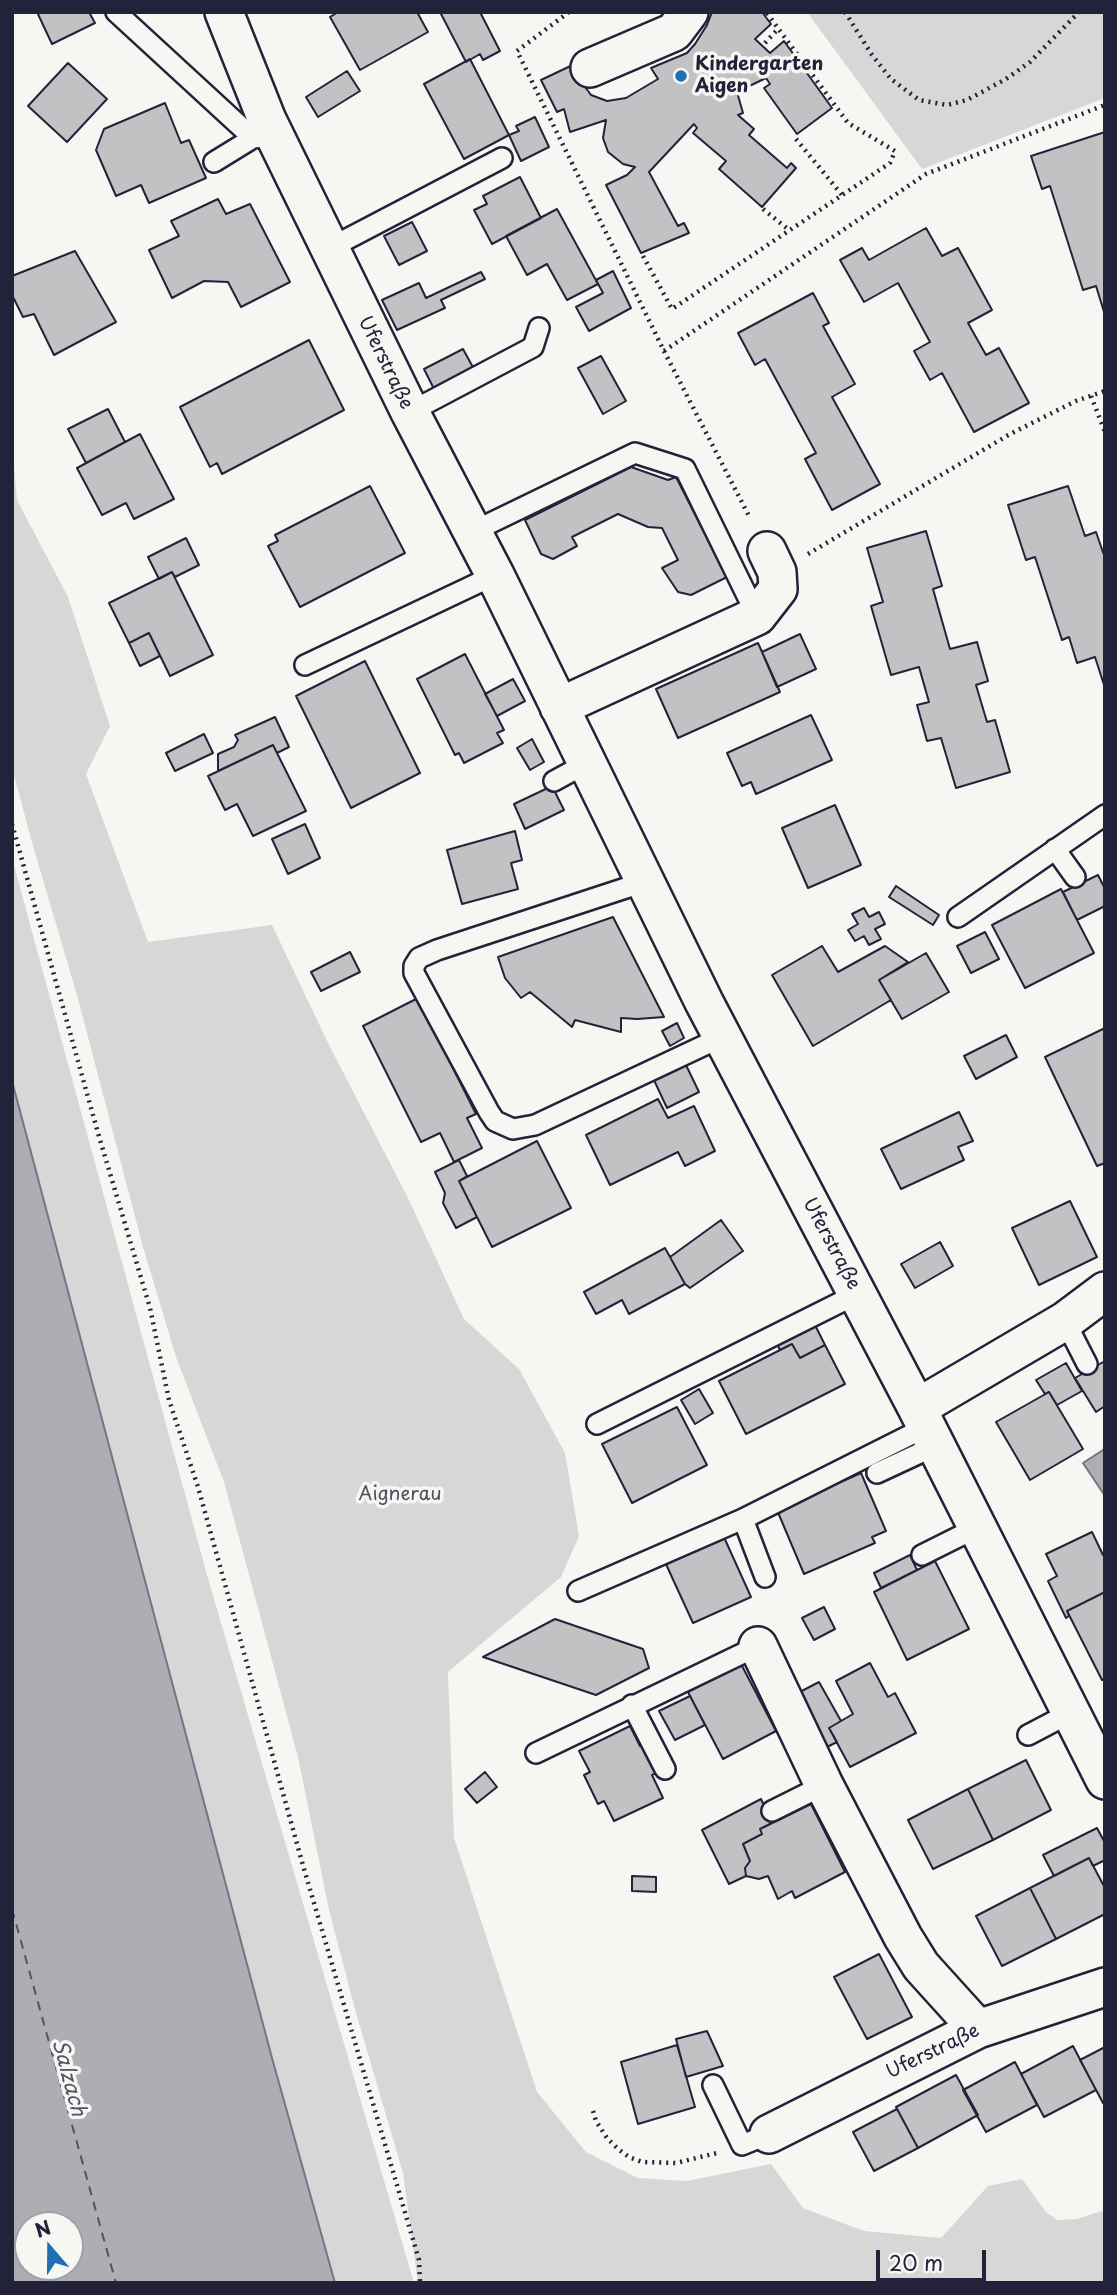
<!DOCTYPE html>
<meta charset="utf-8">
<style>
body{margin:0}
#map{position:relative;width:1117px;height:2295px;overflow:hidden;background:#f6f6f2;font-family:"Playpen Sans",sans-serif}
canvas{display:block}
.frame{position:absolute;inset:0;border:14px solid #22223b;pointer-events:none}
.north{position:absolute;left:14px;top:2211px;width:70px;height:70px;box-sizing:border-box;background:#f6f6f2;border:2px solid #a1a1a9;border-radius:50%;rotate:340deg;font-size:19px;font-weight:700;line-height:28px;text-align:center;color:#22223b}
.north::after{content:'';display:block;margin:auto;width:24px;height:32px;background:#1f6fb2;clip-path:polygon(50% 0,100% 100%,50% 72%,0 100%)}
.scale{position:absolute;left:876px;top:2250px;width:110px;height:32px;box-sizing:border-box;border:4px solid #22223b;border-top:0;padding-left:9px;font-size:21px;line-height:24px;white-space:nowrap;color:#22223b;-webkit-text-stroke:5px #f6f6f2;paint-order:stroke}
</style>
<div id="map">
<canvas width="1117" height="2295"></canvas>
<div class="frame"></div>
<div class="north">N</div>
<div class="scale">20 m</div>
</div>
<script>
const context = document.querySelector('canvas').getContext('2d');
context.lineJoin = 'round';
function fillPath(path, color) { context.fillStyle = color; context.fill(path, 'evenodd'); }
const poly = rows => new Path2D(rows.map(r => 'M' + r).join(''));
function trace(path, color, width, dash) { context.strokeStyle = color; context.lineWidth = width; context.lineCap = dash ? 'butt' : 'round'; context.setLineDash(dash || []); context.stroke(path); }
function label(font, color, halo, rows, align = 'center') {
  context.font = font + ' "Playpen Sans",sans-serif'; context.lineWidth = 7; context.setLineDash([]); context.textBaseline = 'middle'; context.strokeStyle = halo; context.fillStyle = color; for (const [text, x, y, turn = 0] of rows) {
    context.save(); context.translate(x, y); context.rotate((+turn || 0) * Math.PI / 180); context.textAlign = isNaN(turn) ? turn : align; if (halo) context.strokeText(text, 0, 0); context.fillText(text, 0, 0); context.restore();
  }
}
const green = poly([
 [807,12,1105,12,1105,98,922,169],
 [12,443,17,500,68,597,110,726,86,774,148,942,272,925,327,1041,408,1198,464,1319,519,1369,565,1453,579,1536,561,1577,448,1672,454,1838,537,2092,586,2152,638,2178,687,2181,771,2164,803,2208,864,2231,941,2238,988,2186,1022,2179,1046,2212,1057,2220,1077,2219,1105,2210,1105,2283,418,2283,403,2173,356,2013,329,1910,298,1757,258,1608,224,1482,176,1357,143,1247,77,995,33,846,12,768],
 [12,858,207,1575,414,2283,335,2283,272,2058,12,1081]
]);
const water = poly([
 [12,1081,272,2058,335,2283,12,2283,12,1081],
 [28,2225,70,2225,70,2267,28,2267,28,2225],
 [1103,1450,1105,1453,1105,1496,1083,1463,1103,1450]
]);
const ferry = poly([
 [12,1909,116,2283]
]);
const building = poly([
 [37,12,89,12,95,23,52,44,37,12],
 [338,12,417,12,428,32,360,70,330,17,338,12],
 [440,12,480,12,500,51,483,60,480,54,466,62,440,12],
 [712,12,762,12,771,24,755,39,770,53,784,41,832,108,797,134,764,88,770,84,766,78,737,92,743,113,738,115,754,129,749,135,787,168,791,163,796,168,762,207,719,169,726,161,693,133,697,128,694,124,649,172,678,226,684,223,689,233,641,253,606,185,627,175,635,167,623,164,608,152,603,138,606,120,570,132,564,109,557,112,541,80,581,61,583,84,591,95,607,101,626,98,658,79,651,68,687,53,695,44,707,25,712,12],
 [470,59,509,135,464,159,424,84,470,59],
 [68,63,107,99,67,142,28,106,68,63],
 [347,71,360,91,318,117,306,97,347,71],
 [165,103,181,143,189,140,206,178,149,203,141,185,116,196,96,150,104,129,165,103],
 [535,117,549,147,521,161,509,135,519,131,516,126,535,117],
 [1105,132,1105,315,1096,286,1083,290,1050,186,1042,189,1031,156,1105,132],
 [520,177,541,218,492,244,474,210,487,204,483,196,520,177],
 [218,199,226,214,250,204,290,282,241,307,228,282,204,281,172,298,149,250,179,236,171,221,218,199],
 [557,209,598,284,567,300,547,264,527,275,506,236,557,209],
 [412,222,427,251,399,265,384,236,412,222],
 [926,228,942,256,958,248,992,310,968,323,986,355,999,348,1029,403,974,432,942,373,930,380,914,351,930,342,898,283,864,302,840,260,862,248,869,260,926,228],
 [75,251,116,322,54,355,34,314,23,317,12,295,12,276,75,251],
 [613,271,631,308,589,331,576,307,603,293,596,280,613,271],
 [481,272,485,279,441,300,445,308,397,330,382,300,419,283,426,298,481,272],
 [813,293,829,323,823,326,855,384,832,397,880,484,832,510,805,459,816,453,765,359,755,365,738,333,813,293],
 [309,340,344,410,222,474,217,463,210,467,180,407,309,340],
 [463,349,475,371,435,391,424,369,463,349],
 [601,356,626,401,603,414,578,368,601,356],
 [108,409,125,442,86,463,68,429,108,409],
 [140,434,174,499,134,519,126,503,102,515,77,468,140,434],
 [631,467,668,480,676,477,727,577,691,595,678,592,662,568,678,560,662,528,648,527,618,514,572,537,577,546,553,559,541,554,525,520,631,467],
 [370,486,405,553,300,607,268,546,278,541,275,535,370,486],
 [1068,486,1085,536,1096,532,1105,558,1105,688,1095,657,1077,663,1069,637,1062,640,1035,557,1026,560,1008,505,1068,486],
 [926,531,942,586,933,589,950,649,977,642,988,681,976,685,987,722,995,720,1010,772,956,788,941,738,927,741,917,705,929,702,919,667,891,675,871,606,883,602,867,548,926,531],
 [186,538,199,565,175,577,172,572,159,579,148,557,186,538],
 [172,572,213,655,170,676,149,633,129,643,109,603,172,572],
 [149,633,160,656,140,666,129,643,149,633],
 [800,634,816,669,777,687,762,652,800,634],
 [758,643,780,692,678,738,656,689,758,643],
 [465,654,504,730,497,733,503,743,464,763,459,753,455,755,417,679,465,654],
 [365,661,420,773,351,808,296,696,365,661],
 [513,679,525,701,497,716,485,694,513,679],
 [811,715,832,760,756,794,751,782,742,786,727,753,811,715],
 [275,717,289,747,277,753,273,745,218,771,218,754,234,747,238,740,235,735,275,717],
 [204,734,213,753,175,771,166,753,204,734],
 [532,739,544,762,530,770,517,748,532,739],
 [273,745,306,811,253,836,237,804,225,810,208,776,273,745],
 [552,786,564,810,525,829,514,804,552,786],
 [835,805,861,865,808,888,782,828,835,805],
 [305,824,320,858,288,874,272,839,305,824],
 [515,831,522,860,511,863,518,889,462,904,447,850,515,831],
 [1098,875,1105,889,1105,906,1077,920,1063,892,1098,875],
 [896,886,939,915,933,925,889,897,896,886],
 [1061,889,1094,953,1025,988,992,925,1061,889],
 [864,908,869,917,879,912,885,924,875,929,881,939,869,945,864,936,855,941,848,930,858,924,852,914,864,908],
 [613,917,664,1017,637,1019,621,1018,621,1032,575,1020,572,1027,530,992,521,998,505,978,498,957,613,917],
 [985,932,999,959,971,973,957,946,985,932],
 [822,946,838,972,885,946,908,962,879,980,891,1000,813,1046,772,975,822,946],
 [350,952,360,972,321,991,311,972,350,952],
 [926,953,949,992,902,1019,879,980,926,953],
 [418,998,476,1114,467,1118,482,1148,454,1162,440,1133,421,1142,363,1026,418,998],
 [677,1023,684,1038,670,1046,662,1031,677,1023],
 [1105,1028,1105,1163,1097,1166,1045,1057,1105,1028],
 [1006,1035,1017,1057,976,1079,964,1056,1006,1035],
 [685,1063,699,1092,667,1108,653,1078,685,1063],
 [658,1099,668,1118,694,1106,715,1151,685,1166,678,1152,610,1185,586,1135,658,1099],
 [959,1112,973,1141,958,1147,964,1160,901,1189,881,1149,959,1112],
 [537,1141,571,1208,492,1247,459,1181,537,1141],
 [459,1160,467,1176,459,1181,477,1217,456,1228,443,1203,445,1193,435,1172,459,1160],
 [1070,1201,1097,1257,1039,1285,1012,1228,1070,1201],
 [721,1220,743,1251,690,1288,685,1284,670,1257,721,1220],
 [940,1242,953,1266,915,1288,901,1264,940,1242],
 [665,1248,685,1284,629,1314,622,1300,596,1314,584,1292,665,1248],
 [814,1323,825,1345,800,1358,792,1344,780,1350,776,1342,814,1323],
 [792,1344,800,1358,825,1345,845,1384,746,1434,719,1381,792,1344],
 [1105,1361,1105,1406,1096,1412,1075,1378,1105,1361],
 [1066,1363,1082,1391,1057,1405,1049,1392,1045,1394,1036,1380,1066,1363],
 [699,1389,713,1413,695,1424,681,1400,699,1389],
 [1049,1392,1083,1449,1030,1480,996,1422,1049,1392],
 [677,1407,707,1465,632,1503,602,1444,677,1407],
 [861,1473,886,1531,872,1537,875,1543,804,1574,777,1510,861,1473],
 [1092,1532,1103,1555,1105,1554,1105,1592,1067,1611,1069,1616,1066,1618,1048,1581,1057,1576,1046,1554,1092,1532],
 [723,1535,751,1597,693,1623,665,1562,723,1535],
 [910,1555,917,1570,881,1588,874,1573,910,1555],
 [935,1561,969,1629,907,1660,874,1592,935,1561],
 [1105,1592,1105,1679,1102,1680,1067,1611,1105,1592],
 [824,1607,835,1629,814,1640,802,1618,824,1607],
 [555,1619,643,1649,649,1668,596,1695,483,1657,555,1619],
 [870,1663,888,1697,895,1693,916,1733,850,1767,829,1728,853,1714,836,1681,870,1663],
 [741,1664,776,1731,723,1759,688,1692,741,1664],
 [819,1682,841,1721,829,1728,837,1742,827,1747,798,1693,819,1682],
 [690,1696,705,1725,675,1740,659,1711,690,1696],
 [630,1726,640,1746,645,1744,659,1772,652,1775,663,1798,614,1821,604,1801,598,1804,584,1775,590,1772,579,1751,630,1726],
 [1026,1760,1051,1810,993,1840,968,1789,1026,1760],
 [485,1772,497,1787,477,1803,465,1789,485,1772],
 [968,1789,993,1840,933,1869,908,1820,968,1789],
 [761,1799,772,1823,760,1829,762,1834,743,1844,750,1861,745,1868,746,1876,729,1884,702,1830,761,1799],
 [811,1804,845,1872,795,1898,792,1891,778,1899,768,1876,759,1879,746,1876,745,1868,750,1861,743,1844,762,1834,760,1829,811,1804],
 [1097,1828,1105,1843,1105,1860,1093,1866,1089,1858,1054,1876,1043,1855,1097,1828],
 [1089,1858,1105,1888,1105,1914,1056,1939,1030,1888,1089,1858],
 [632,1876,656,1877,656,1892,632,1891,632,1876],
 [1030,1888,1056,1939,1002,1966,976,1916,1030,1888],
 [879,1954,912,2017,867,2039,834,1977,879,1954],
 [707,2031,723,2066,686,2077,676,2039,707,2031],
 [677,2045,695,2107,638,2124,621,2062,677,2045],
 [1073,2046,1096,2090,1044,2117,1021,2074,1073,2046],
 [1105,2047,1105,2102,1103,2103,1080,2060,1105,2047],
 [1015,2062,1037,2105,986,2132,963,2090,1015,2062],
 [956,2075,978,2115,918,2148,896,2107,956,2075],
 [897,2109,918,2148,874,2171,853,2132,897,2109]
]);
const path = poly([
 [569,12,517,51,664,351,750,518],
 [845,12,872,55,891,79,919,100,947,105,967,100,1006,79,1030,62,1079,12],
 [765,43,777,30],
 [796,139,842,195],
 [763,209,789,230],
 [643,256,672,309,890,163,895,151,848,123,766,12],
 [664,351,926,174,1105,105],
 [1091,396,1105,432],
 [808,554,1010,434,1076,401,1105,391],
 [12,824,98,1133,150,1308,169,1400,198,1487,304,1869,419,2260,420,2283],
 [593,2111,596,2121,607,2138,618,2149,629,2157,642,2162,676,2163,717,2153]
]);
const lane = poly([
 [116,12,253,138,276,136],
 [214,162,253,138],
 [330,248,502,158],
 [410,412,533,347,539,328],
 [472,532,635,453,685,469,757,616],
 [305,665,495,575],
 [554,781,587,763],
 [1055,849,1075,877],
 [644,882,437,950,419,958,414,966,414,973,489,1112,495,1121,513,1129,535,1125,722,1037],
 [958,917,1105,815],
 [1065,1321,1087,1364],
 [597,1424,857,1294],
 [877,1473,935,1446],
 [743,1519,765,1577],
 [922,1555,976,1528],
 [578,1591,743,1519,926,1427],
 [632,1705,665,1769],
 [1028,1735,1070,1713],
 [536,1753,758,1646],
 [772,1811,824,1785],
 [713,2085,742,2145,769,2134]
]);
const street = poly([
 [224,12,267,120,410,412,495,575,704,1002,917,1408,1105,1780],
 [590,68,674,32,689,12],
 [559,707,757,616,778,589,777,572,767,551],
 [917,1408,1065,1321,1105,1291],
 [758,1646,824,1785,903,1937,921,1966,978,2029],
 [769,2134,978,2029,1105,1987]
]);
const markers = [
 [681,76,7,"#1f6fb2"]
];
const poiNames = [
 ["Kindergarten",695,65],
 ["Aigen",695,87]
];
const streetNames = [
 ["Uferstraße",385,363,64],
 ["Uferstraße",831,1244,62],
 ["Uferstraße",933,2052,-26]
];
const parkNames = [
 ["Aignerau",400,1495]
];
const waterNames = [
 ["Salzach",68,2078,75]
];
fillPath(green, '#d7d7d7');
fillPath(water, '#adadb3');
trace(water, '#757583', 2);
trace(ferry, '#535365', 2, [9, 7]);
fillPath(building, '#c2c2c4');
trace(building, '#22223b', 2);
trace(lane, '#22223b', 24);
trace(street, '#22223b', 42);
trace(path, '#22223b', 4.5, [2, 5]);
trace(lane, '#f6f6f2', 19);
trace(street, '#f6f6f2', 37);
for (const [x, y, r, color] of markers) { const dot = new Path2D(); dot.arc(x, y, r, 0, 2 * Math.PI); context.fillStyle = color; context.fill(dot); trace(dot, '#f6f6f2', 2.5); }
label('bold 19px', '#22223b', '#f6f6f2', poiNames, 'left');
label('19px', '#22223b', '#f6f6f2', streetNames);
label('19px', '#4f4f62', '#f6f6f2', parkNames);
label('italic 21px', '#535365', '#f6f6f2', waterNames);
</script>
